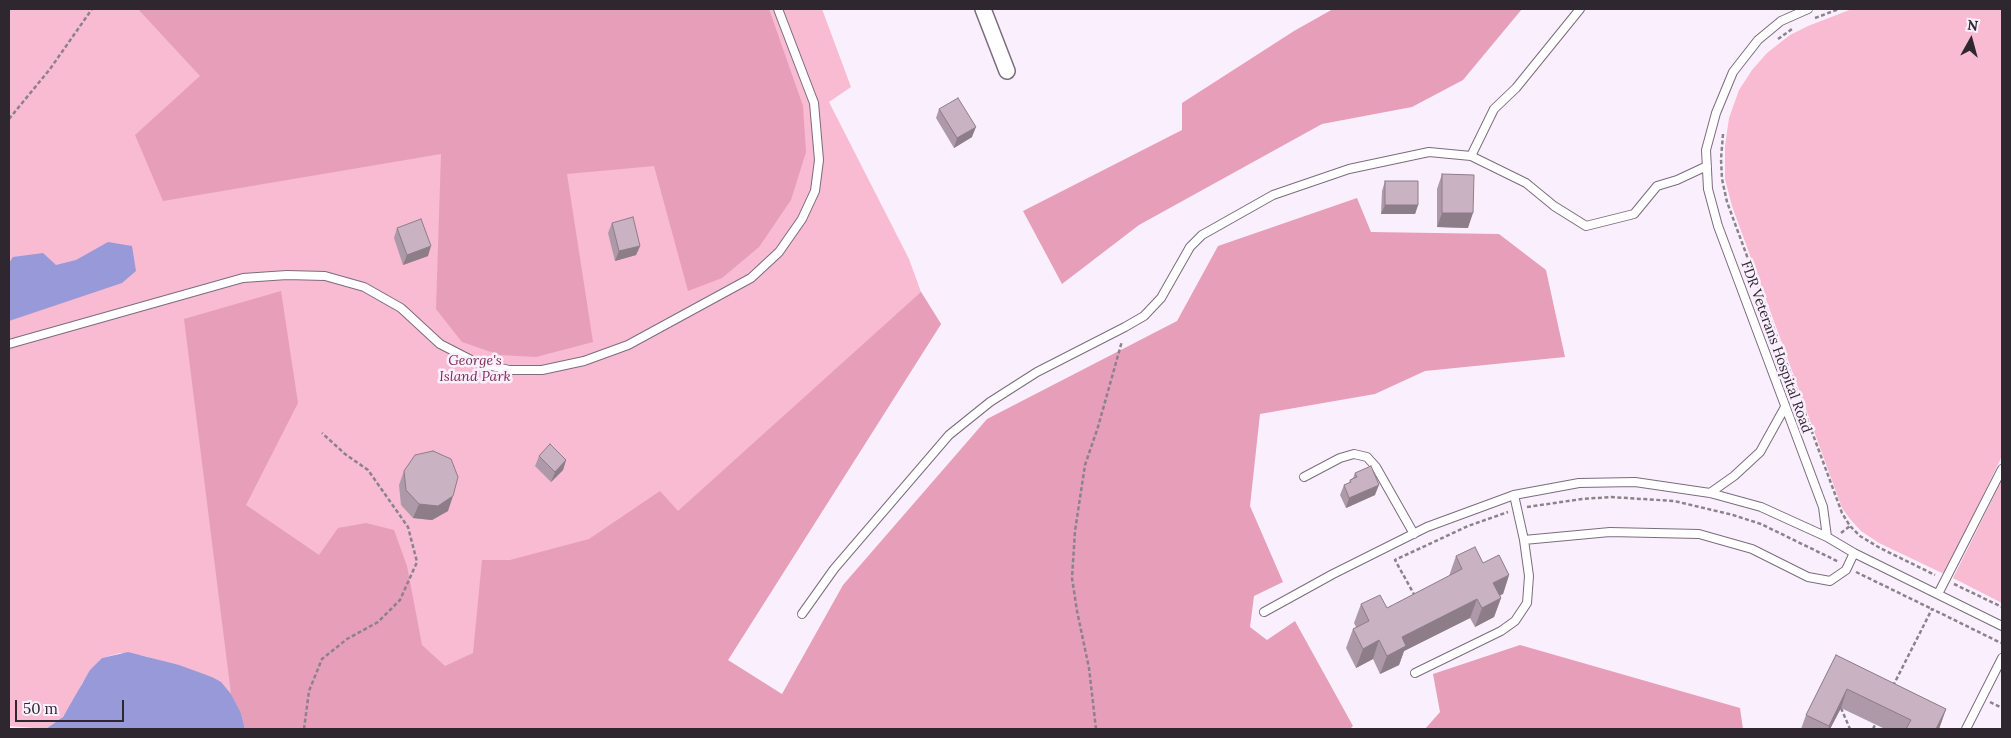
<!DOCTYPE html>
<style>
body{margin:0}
#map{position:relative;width:2011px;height:738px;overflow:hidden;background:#faf0fd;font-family:Lora,serif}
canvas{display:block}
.frame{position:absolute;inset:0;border:10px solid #2e272f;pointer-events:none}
.north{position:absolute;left:1946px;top:15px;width:50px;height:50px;-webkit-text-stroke:4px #faf0fd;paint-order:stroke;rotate:7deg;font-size:14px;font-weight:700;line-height:20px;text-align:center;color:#2e272f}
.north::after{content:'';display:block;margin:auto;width:18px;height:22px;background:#2e272f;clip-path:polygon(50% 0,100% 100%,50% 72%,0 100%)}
.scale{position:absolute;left:15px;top:700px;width:109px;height:22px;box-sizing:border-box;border:2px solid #2e272f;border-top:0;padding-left:6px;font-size:15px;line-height:18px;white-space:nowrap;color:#2e272f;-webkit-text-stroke:4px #faf0fd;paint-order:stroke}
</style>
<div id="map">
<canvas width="2011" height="738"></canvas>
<div class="frame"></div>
<div class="north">N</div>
<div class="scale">50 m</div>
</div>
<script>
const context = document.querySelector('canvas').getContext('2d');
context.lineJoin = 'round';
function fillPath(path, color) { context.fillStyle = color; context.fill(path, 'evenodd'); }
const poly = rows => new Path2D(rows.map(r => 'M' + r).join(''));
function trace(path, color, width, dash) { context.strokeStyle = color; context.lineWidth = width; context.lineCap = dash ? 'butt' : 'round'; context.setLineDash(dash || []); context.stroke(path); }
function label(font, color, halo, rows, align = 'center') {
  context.font = font + ' Lora,serif'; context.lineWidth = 5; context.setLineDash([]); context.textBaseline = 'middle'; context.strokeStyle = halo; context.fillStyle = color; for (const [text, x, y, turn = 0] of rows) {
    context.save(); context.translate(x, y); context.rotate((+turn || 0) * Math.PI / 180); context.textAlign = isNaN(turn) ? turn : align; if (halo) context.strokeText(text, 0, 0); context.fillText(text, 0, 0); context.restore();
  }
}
const green = poly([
 [9,9,822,9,851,87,829,102,909,259,921,292,941,324,728,660,245,729,241,713,212,677,145,656,120,653,102,658,82,683,74,701,59,722,46,729,9,726],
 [1852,9,2002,9,2002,456,1946,572,1942,573,1879,543,1861,531,1850,519,1842,508,1732,206,1725,179,1725,146,1729,118,1739,90,1752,70,1767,53,1790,35,1808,26],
 [2002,480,2002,603,1953,578]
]);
const forest = poly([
 [138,9,769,9,803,106,806,152,791,200,759,247,722,278,688,291,654,166,567,174,593,342,536,357,500,355,462,342,436,309,441,154,163,201,135,135,200,76],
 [1333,9,1522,9,1463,80,1412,107,1322,124,1139,225,1062,284,1023,211,1182,130,1182,103,1294,31],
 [1357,198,1371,232,1499,234,1546,270,1565,357,1425,371,1375,394,1260,414,1250,506,1283,582,1254,596,1250,627,1267,640,1295,621,1353,726,1350,729,245,729,241,713,231,694,184,319,281,291,298,403,246,505,319,555,338,528,366,523,394,530,407,566,422,645,445,666,473,653,482,560,510,560,589,539,660,491,678,511,921,292,941,324,728,660,782,694,843,585,987,419,1177,321,1218,246],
 [1520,645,1740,708,1743,729,1425,729,1440,712,1433,674]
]);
const water = poly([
 [108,242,132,246,136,271,122,283,9,321,9,263,13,257,43,253,56,265,76,260],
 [128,652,179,665,212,677,221,682,231,694,241,713,245,729,46,729,63,717,90,670,102,658]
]);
const path = poly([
 [1815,18,1839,9],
 [1778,39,1792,29],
 [9,119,50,69,92,9],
 [1723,134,1721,159,1722,179,1727,202,1842,513,1850,526,1860,536,1880,548,1935,575],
 [1527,507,1582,499,1611,497,1674,501,1733,515,1761,524,1839,562],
 [1841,533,1850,526],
 [1856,572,1932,609],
 [1954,584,2002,607],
 [1415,596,1395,560,1468,526,1508,512],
 [1893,686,1932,609,2001,643],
 [1990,702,2002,708],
 [1841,708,1850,729],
 [304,729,309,691,322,659,347,639,378,622,400,600,417,562,408,527,368,470,345,454,322,433],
 [1096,729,1089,668,1077,611,1072,578,1075,531,1085,465,1098,427,1122,341],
 [1873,729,1875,725]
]);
const lane = poly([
 [1808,9,1781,21,1758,40,1733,72,1716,113,1706,150,1708,189,1718,226,1823,507,1827,537],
 [1471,156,1494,109,1516,88,1580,9],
 [9,344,243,278,287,275,325,276,364,287,401,308,440,344,475,362,509,370,542,370,584,361,628,345,751,278,779,252,802,219,815,191,819,160,814,103,778,9],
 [1304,477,1340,458,1354,454,1367,457,1376,467,1414,534],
 [1710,493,1734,476,1760,452,1785,407],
 [1514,495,1524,540,1610,532,1699,534,1752,549,1808,577,1830,581,1846,570,1854,553],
 [1938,594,2002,469],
 [1264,612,1333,574,1427,527,1514,495,1579,483,1635,482,1710,493,1761,507,1827,537,1854,553,2002,626],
 [802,614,834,569,949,435,990,402,1037,372,1125,327,1144,316,1161,298,1190,247,1202,235,1273,195,1349,169,1429,152,1471,156,1526,183,1554,206,1586,226,1634,214,1657,186,1677,180,1707,166],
 [1415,673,1501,631,1515,621,1527,603,1529,576,1524,540],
 [1966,729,2002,658]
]);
const street = poly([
 [983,9,1007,71]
]);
const wall = poly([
 [939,109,972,137,954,148,936,118],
 [1442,174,1468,228,1437,227,1437,189],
 [1385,181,1418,205,1415,214,1381,214,1382,191],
 [612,223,640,246,636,255,615,261,608,233],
 [397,228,428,256,403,265,394,238],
 [539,456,566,460,563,470,551,482,535,466],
 [404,471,448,511,432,520,413,518,401,505,399,485],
 [1355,473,1375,495,1346,508,1340,495,1344,485,1349,483,1350,480,1353,478],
 [1456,556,1483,563,1509,575,1503,594,1500,595,1501,598,1494,617,1475,627,1470,618,1404,651,1399,665,1380,674,1373,659,1356,668,1346,648,1353,629,1356,627,1354,623,1361,604,1387,608,1449,576],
 [1836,655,1946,709,1939,729,1885,729,1841,708,1830,729,1801,729,1806,715]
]);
const shadedWall = poly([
 [976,127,972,137,954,148,957,138],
 [1385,205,1418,205,1415,214,1381,214],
 [1442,213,1473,213,1468,228,1437,227],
 [431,246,428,256,403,265,407,255],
 [640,246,636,255,615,261,619,251],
 [566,460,563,470,551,482,555,472],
 [1379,485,1375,495,1346,508,1349,498],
 [453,496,448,511,432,520,413,518,419,504],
 [1509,575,1503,594,1487,602,1493,583],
 [1501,598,1494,617,1475,627,1482,608],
 [1477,599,1470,618,1404,651,1399,665,1380,674,1387,656,1402,637],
 [1379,640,1373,659,1356,668,1363,649],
 [1847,689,1841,708,1830,729,1828,729],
 [1946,709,1939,729,1936,729]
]);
const building = poly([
 [958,98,976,127,957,138,939,109,958,98],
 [1442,174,1474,175,1473,213,1442,213,1442,174],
 [1385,181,1418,181,1418,205,1385,205,1385,181],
 [633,217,640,246,619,251,612,223,633,217],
 [421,219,431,246,407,255,397,228,421,219],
 [550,444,566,460,555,472,539,456,550,444],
 [433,451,451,459,458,477,453,496,438,506,419,504,406,490,404,471,415,455,433,451],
 [1371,466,1379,485,1349,498,1344,485,1351,482,1350,480,1357,477,1355,473,1371,466],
 [1475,547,1483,563,1499,555,1509,575,1493,583,1501,598,1482,608,1477,599,1402,637,1406,646,1387,656,1379,640,1363,649,1353,629,1369,621,1361,604,1380,595,1387,608,1462,569,1456,556,1475,547],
 [1836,655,1946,709,1936,729,1906,729,1911,720,1847,689,1829,726,1806,715,1836,655]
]);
const streetNames = [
 ["FDR Veterans Hospital Road",1776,347,70]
];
const parkNames = [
 ["George's",475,361],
 ["Island Park",475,377]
];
fillPath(green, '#f8bbd1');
fillPath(forest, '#e79eb9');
fillPath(water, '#9799d9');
trace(lane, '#7b6c7f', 10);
trace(street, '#7b6c7f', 18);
trace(path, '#8b828c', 2.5, [4, 2.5]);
trace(lane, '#fff', 8);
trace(street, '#fff', 15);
fillPath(wall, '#ad99a7');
fillPath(shadedWall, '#8d7d88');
fillPath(building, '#c9b2c2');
trace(building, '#8d7d88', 1);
label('14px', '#2e272f', '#faf0fd', streetNames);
label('italic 14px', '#812c53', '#faf0fd', parkNames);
</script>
